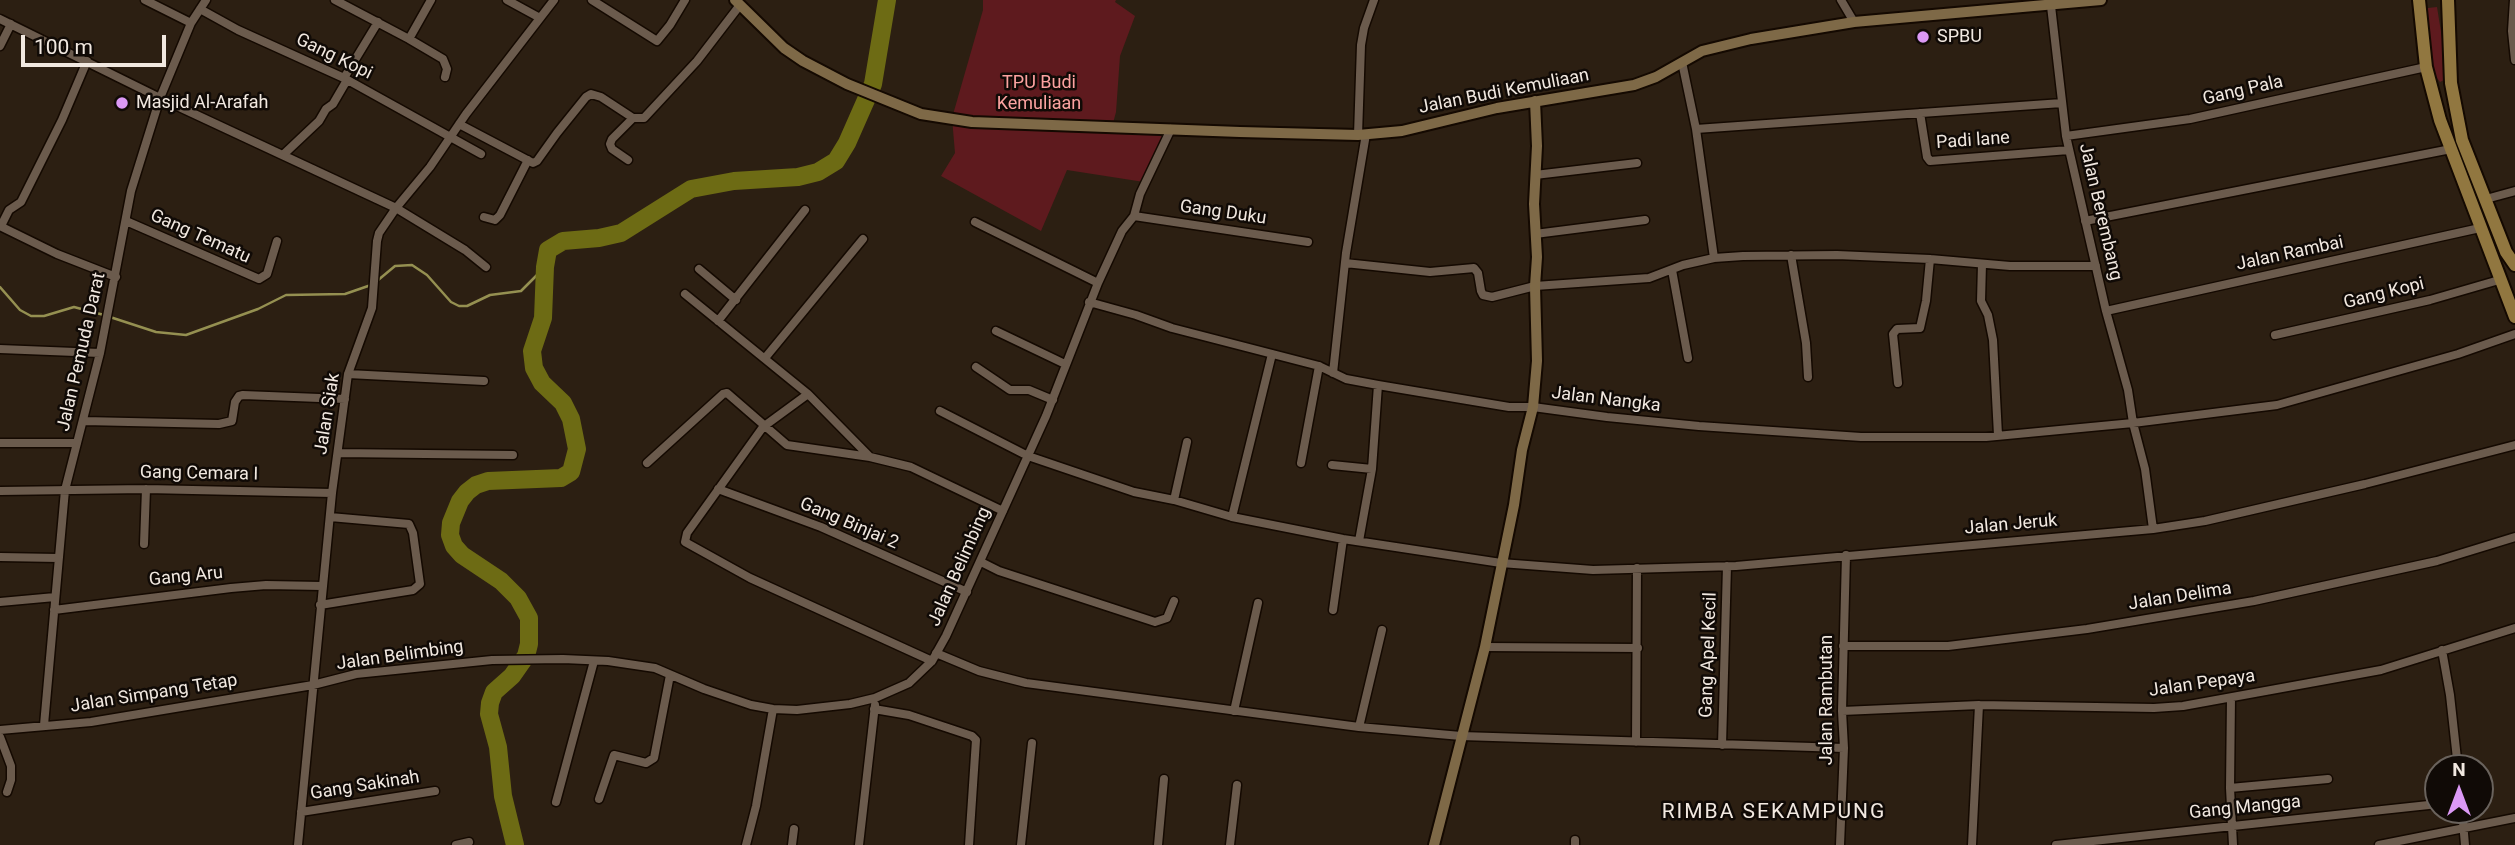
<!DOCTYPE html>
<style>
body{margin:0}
#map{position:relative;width:2515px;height:845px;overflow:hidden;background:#2c1f12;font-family:Roboto,sans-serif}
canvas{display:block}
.north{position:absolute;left:2424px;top:754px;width:70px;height:70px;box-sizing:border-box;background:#100a06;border:2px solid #6a635d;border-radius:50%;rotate:0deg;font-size:19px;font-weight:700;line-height:28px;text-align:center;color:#f1e8e0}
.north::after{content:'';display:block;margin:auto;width:24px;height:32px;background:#db99f5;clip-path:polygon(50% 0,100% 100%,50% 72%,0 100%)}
.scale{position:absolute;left:21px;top:35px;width:145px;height:32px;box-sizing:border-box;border:4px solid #f1e8e0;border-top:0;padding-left:9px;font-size:21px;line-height:24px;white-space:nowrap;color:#f1e8e0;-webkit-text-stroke:5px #100a06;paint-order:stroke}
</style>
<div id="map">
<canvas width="2515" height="845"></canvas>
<div class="north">N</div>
<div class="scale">100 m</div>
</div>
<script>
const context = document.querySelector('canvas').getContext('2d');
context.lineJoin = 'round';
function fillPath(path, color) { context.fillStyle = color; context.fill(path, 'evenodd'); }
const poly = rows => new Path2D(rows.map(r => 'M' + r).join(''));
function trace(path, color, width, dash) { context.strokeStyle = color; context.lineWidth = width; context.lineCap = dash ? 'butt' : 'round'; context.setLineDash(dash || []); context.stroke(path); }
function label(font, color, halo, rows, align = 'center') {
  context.font = font + ' Roboto,sans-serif'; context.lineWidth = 5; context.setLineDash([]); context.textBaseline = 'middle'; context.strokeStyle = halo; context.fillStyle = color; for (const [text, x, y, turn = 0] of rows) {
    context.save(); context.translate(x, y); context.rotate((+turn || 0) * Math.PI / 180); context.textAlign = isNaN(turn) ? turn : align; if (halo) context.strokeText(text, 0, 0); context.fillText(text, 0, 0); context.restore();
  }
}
const green = poly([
 [983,0,1116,0,1115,2,1135,16,1120,56,1116,112,1112,127,1165,129,1144,182,1067,170,1041,231,941,176,955,153,952,118,983,10],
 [2437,7,2446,63,2446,79,2440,82,2433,73,2419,9]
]);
const stream = poly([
 [377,281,395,266,412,265,427,275,451,302,459,306,467,306,490,295,521,291,545,267],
 [0,287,20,310,31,316,44,316,74,307,104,315],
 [110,317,156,332,186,335,258,309,286,295,345,294,371,285]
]);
const river = poly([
 [515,845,503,796,498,747,489,714,490,703,494,692,512,676,526,656,529,644,529,618,518,598,501,581,462,555,454,546,450,535,451,523,460,501,467,492,476,485,488,481,561,478,571,472,577,449,571,419,563,403,542,383,534,368,532,351,543,318,545,267,548,250,563,241,599,238,621,233,691,189,734,181,798,177,818,172,836,161,847,143,873,84,887,0]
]);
const street = poly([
 [145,0,191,23],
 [335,0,409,39],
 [431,0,409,39,443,59,447,69,445,77],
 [507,0,540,18],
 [592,0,657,41,670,25,685,0],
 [1841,0,1854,22],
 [2514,0,2512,31,2515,60],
 [2051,6,2066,136,2106,311,2128,390,2133,423,2145,469,2153,529],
 [200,9,238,30,344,78,481,154],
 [0,19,160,98,396,208,465,250,486,267],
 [0,46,11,24],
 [1682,62,1696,129,1714,258],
 [344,78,378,22],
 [1920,113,1927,157,1930,161,2069,150],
 [459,124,533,163,537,161,557,133,586,97,591,94,601,97,633,118,644,118,697,61,740,5],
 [1696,129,2062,103],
 [1358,135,1361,45,1364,28,1374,0],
 [2066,136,2190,119,2426,67],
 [284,154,319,121,326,109,333,104,347,80],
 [628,160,612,149,610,144,612,139,633,118],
 [1535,175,1637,163],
 [2486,199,2515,191],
 [1134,216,1308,242],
 [484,217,495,220,500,215,528,160],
 [126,221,259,279,267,274,277,241],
 [2085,221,2451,149],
 [975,222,1098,283],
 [0,226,57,254,116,277],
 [1,226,9,210,21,202,62,120,87,61],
 [1535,234,1645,220],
 [1791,255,1806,343,1808,377],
 [1345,263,1430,272,1474,268,1478,273,1481,291,1483,295,1492,297,1535,286,1649,278,1683,265,1714,258,1743,256,1837,255,1930,259,2010,266,2096,266],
 [1982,264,1981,301,1988,315,1993,340,1998,435],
 [699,269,736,300],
 [1672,270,1688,358],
 [685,294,808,394,870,457],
 [1089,302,1136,315,1172,328,1319,366,1346,379,1378,385,1509,407,1533,407,1607,417,1699,426,1861,437,1986,437,2133,423,2277,405,2458,354,2515,334],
 [2106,311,2480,228],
 [718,321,805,210],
 [996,331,1065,364],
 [2275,335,2430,300,2499,280],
 [0,349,100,353],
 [765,358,863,239],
 [976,367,1010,390,1029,390,1053,400],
 [1333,373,1346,253,1366,134],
 [348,374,484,381],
 [1898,383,1893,334,1897,329,1920,328,1926,301,1930,259],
 [808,394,763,427,687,533,685,542,750,578,932,661],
 [940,411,1028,456,1134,492,1174,500,1232,517,1343,539,1501,563,1593,570,1736,566,2153,529,2205,521,2365,484,2515,445],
 [84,421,219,424,232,421,235,402,239,396,243,395,345,399],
 [0,443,77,443],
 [338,453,513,455],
 [647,463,723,394,727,393,787,445,870,457,911,467,1003,511],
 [1301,463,1319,366],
 [1332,465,1372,469],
 [718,489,821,527,967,592],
 [0,491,146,489,332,493],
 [1174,500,1187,442],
 [1232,517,1272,354],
 [1359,541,1372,469,1378,385],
 [144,544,146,489],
 [0,557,58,558],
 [981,562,999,571,1155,622,1167,618,1174,601],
 [0,602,55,597],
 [320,605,413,590,420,584,413,533,409,524,330,517],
 [54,610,231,588,266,585,322,586],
 [1333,610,1343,539],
 [1843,646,1948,646,2087,629,2254,601,2437,561,2515,537],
 [1485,647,1638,648],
 [2442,650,2450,695,2458,768],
 [936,653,979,671,1026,683,1359,727,1461,736,1844,748],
 [2231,698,2230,788,2233,845],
 [874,709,909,715,972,736,976,740,969,845],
 [1234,711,1258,603],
 [1842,711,1979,705,2154,708,2183,706,2381,670,2515,628],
 [44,725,65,490,100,353,131,191,160,98,191,23,206,0],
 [1359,727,1382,630],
 [0,730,91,722,313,685,356,674,492,660,563,659,608,661,655,668,704,689,751,705,773,709,797,710,850,704,875,698,909,683,932,661,946,636,1046,416,1098,283,1122,231,1134,216,1140,194,1171,129],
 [0,737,11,766,11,780,7,792],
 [1636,742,1637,568],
 [1722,745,1727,566],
 [2230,788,2328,779],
 [599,799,614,755,646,763,654,758,670,675],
 [556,802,594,661],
 [2462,810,2465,845],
 [301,812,435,791],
 [1575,840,1575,845],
 [298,845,332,493,348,374,372,308,377,241,379,233,396,208,430,167,466,114,554,0],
 [456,845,469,842],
 [746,845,756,806,773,709],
 [792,845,794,829],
 [859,845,875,705],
 [1021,845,1032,743],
 [1158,845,1164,779],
 [1230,845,1237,785],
 [1840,845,1844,748,1842,711,1846,555],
 [1972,845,1979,705],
 [2056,845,2438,804],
 [2379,845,2515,818]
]);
const secondary = poly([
 [735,0,784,48,803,61,847,84,921,114,972,122,1240,132,1358,135,1402,131,1497,108,1634,85,1656,77,1702,51,1751,39,1854,22,2101,0],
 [1434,845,1485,647,1514,505,1522,450,1533,407,1537,361,1535,286,1537,257,1534,204,1537,146,1535,101]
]);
const primary = poly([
 [2419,0,2426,67,2440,120,2515,317],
 [2448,0,2451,83,2462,140,2506,252,2515,265]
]);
const markers = [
 [1923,37,7,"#db99f5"],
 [122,103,7,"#db99f5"]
];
const poiNames = [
 ["SPBU",1937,37],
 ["Masjid Al-Arafah",136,103]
];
const streetNames = [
 ["Gang Kopi",334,57,26],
 ["Gang Pala",2243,91,-13],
 ["Jalan Budi Kemuliaan",1504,92,-11],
 ["Padi lane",1973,141,-4],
 ["Jalan Berembang",2100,212,77],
 ["Gang Duku",1223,213,8],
 ["Gang Tematu",200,237,24],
 ["Jalan Rambai",2290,254,-12],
 ["Gang Kopi",2384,294,-14],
 ["Jalan Pemuda Darat",82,352,-77],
 ["Jalan Nangka",1606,400,7],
 ["Jalan Siak",328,414,-81],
 ["Gang Cemara I",199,474,1],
 ["Gang Binjai 2",849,524,23],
 ["Jalan Jeruk",2011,525,-5],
 ["Jalan Belimbing",960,567,-66],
 ["Gang Aru",186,577,-6],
 ["Jalan Delima",2180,597,-9],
 ["Gang Apel Kecil",1709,655,-88],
 ["Jalan Belimbing",400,656,-8],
 ["Jalan Pepaya",2202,684,-8],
 ["Jalan Simpang Tetap",154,694,-9],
 ["Jalan Rambutan",1827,700,-90],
 ["Gang Sakinah",365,786,-9],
 ["Gang Mangga",2245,808,-6]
];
const parkNames = [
 ["TPU Budi",1039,83],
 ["Kemuliaan",1039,104]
];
const quarterNames = [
 ["RIMBA SEKAMPUNG",1774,813]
];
fillPath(green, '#5e1a1e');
trace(stream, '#959051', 2.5);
trace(river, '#6d6b14', 18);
trace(street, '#140901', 11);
trace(secondary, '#140901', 14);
trace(primary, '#140901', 16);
trace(street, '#6b5b4d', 8);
trace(secondary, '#7e6947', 10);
trace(primary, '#917740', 12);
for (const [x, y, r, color] of markers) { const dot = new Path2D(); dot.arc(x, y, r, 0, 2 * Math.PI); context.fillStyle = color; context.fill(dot); trace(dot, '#100a06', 2.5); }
label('18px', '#f1e8e0', '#100a06', poiNames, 'left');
label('18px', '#f1e8e0', '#100a06', streetNames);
label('18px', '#fca2a0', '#100a06', parkNames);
context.letterSpacing = '2px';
label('21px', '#f1e8e0', '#100a06', quarterNames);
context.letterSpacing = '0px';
</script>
